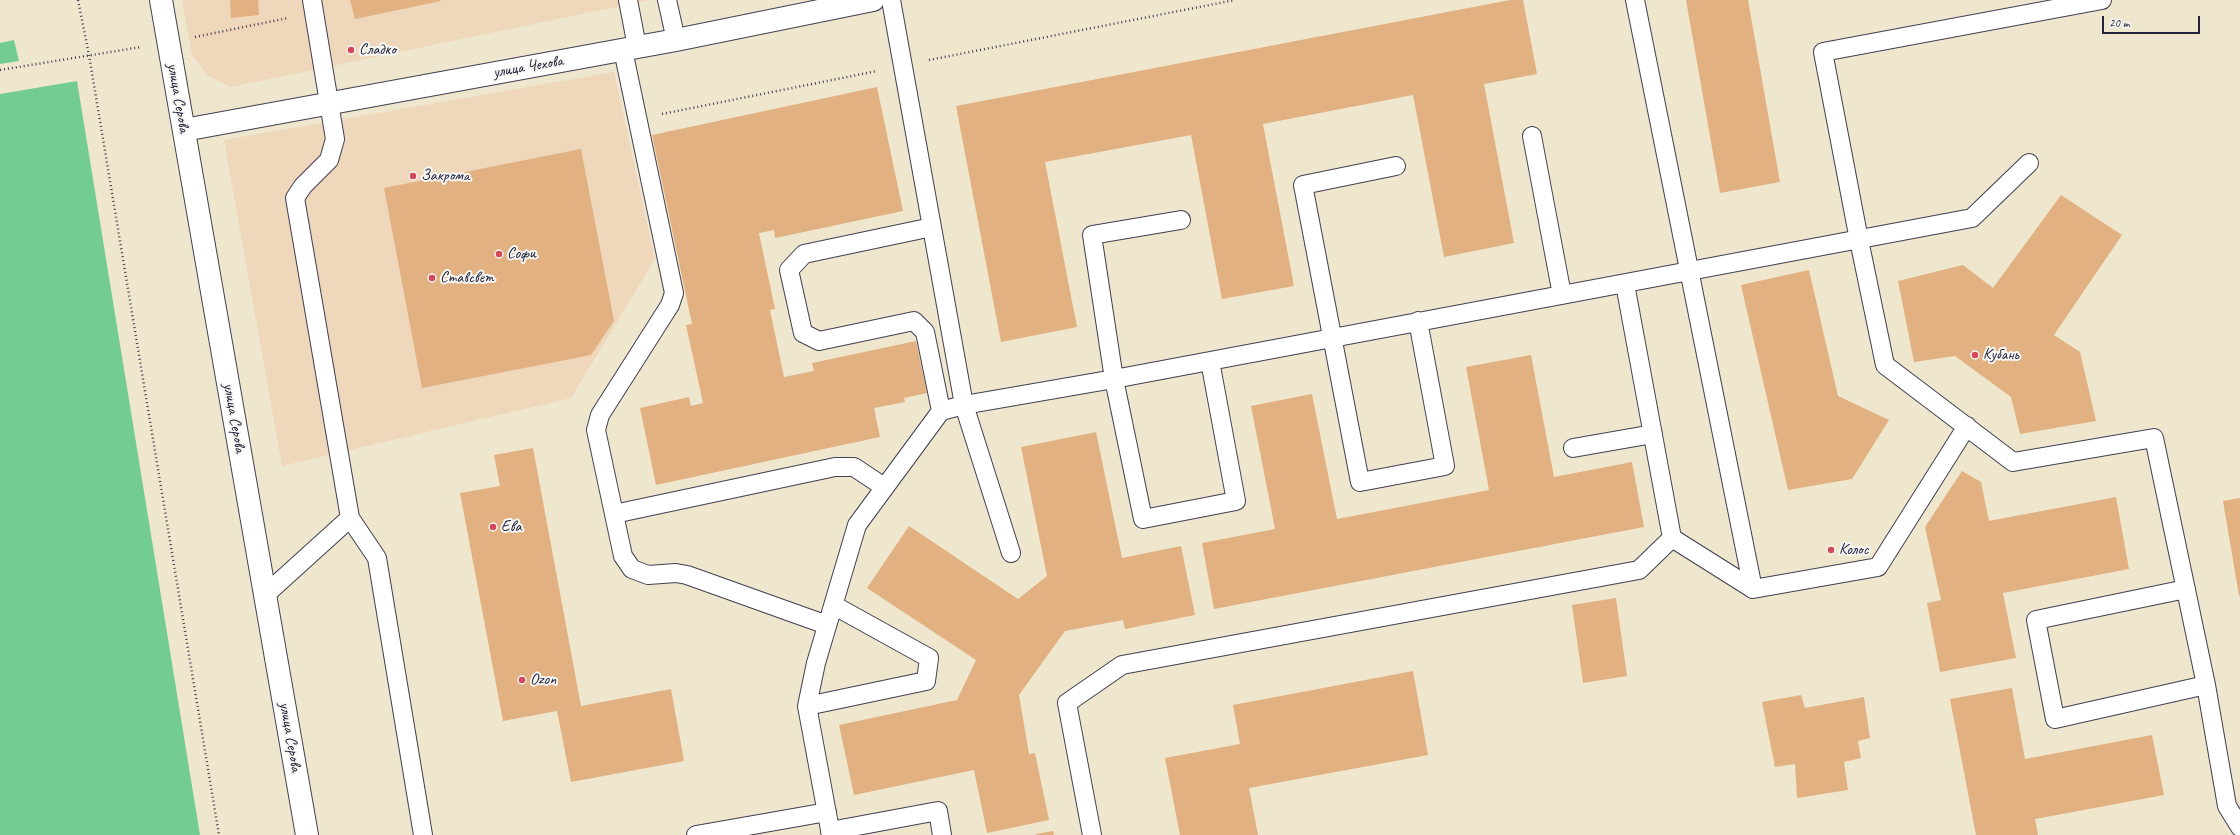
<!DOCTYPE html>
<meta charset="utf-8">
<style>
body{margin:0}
#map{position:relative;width:2240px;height:835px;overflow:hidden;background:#efe6ce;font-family:Caveat,sans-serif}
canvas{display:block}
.scale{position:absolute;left:2102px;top:16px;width:98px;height:18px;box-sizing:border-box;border:2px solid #22223b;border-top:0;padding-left:5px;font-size:12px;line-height:14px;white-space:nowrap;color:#22223b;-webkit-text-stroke:3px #f6f6f2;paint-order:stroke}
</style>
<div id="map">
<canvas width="2240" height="835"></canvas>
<div class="scale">20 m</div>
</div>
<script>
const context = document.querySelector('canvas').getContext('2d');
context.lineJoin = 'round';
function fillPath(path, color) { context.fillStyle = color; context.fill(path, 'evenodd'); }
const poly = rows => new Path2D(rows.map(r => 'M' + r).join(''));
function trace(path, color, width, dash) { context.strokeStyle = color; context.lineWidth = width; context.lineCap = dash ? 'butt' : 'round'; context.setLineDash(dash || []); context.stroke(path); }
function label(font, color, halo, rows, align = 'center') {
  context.font = font + ' Caveat,sans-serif'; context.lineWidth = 4; context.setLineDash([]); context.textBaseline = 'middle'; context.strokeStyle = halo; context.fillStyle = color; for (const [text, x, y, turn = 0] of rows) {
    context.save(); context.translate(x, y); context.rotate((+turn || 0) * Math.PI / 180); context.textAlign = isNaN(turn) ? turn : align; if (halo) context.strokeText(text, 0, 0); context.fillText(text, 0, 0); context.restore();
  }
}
const built = poly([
 [182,0,649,0,231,87,207,75,192,55],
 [614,72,655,259,571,398,282,466,224,140]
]);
const green = poly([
 [14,40,19,61,0,64,0,43],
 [77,81,200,835,0,835,0,94]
]);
const building = poly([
 [230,0,258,0,259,15,231,18],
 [350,0,440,0,441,1,355,19],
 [1510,0,1523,0,1537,74,1484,84,1514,243,1444,257,1413,95,1263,124,1294,286,1222,299,1191,135,1045,162,1077,327,1001,342,956,106],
 [1686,0,1748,0,1780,182,1720,193],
 [877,87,903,211,775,238,774,230,759,233,775,309,770,310,784,377,814,371,812,363,916,341,927,393,904,398,905,402,874,408,880,437,656,485,640,408,689,397,691,406,703,403,686,325,692,324,652,135],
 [581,149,614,321,591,355,422,388,384,188],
 [2061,195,2122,235,2054,335,2080,352,2096,421,2020,434,2011,397,1955,356,1914,362,1898,281,1963,265,1993,288],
 [1809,270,1838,396,1889,420,1852,479,1788,490,1741,285],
 [1531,355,1554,477,1632,462,1644,527,1214,609,1202,543,1275,529,1251,406,1312,394,1337,519,1489,490,1466,367],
 [1096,432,1122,558,1181,546,1195,615,1125,629,1123,620,1065,631,1019,695,1029,754,1035,753,1049,820,987,833,974,770,854,795,839,725,957,700,976,660,867,588,909,526,1018,599,1047,576,1021,447],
 [533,448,581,706,671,689,684,761,571,782,557,711,503,721,460,493,500,486,494,455],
 [1962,471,1981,482,1989,521,2116,497,2129,569,2003,593,2016,658,1940,672,1927,603,1941,600,1925,527],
 [2240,498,2240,595,2239,596,2223,501],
 [1616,598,1627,676,1583,683,1572,605],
 [1413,671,1428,755,1249,788,1258,835,1180,835,1165,758,1240,744,1233,705],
 [2012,688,2025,759,2152,735,2164,795,2035,819,2038,835,1976,835,1950,699],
 [1801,695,1805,708,1864,697,1870,738,1858,741,1861,758,1844,762,1848,790,1797,798,1795,764,1775,767,1762,702],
 [1053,831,1054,835,1036,835,1036,834]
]);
const path = poly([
 [78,0,89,55,219,835],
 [195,37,288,18],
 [929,60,1235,0],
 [0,70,141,47],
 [662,114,877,71]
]);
const lane = poly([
 [628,0,637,47],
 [667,0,676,40],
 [891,0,964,405,1114,379,1972,218,2029,163],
 [1635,0,1753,589,1878,567,1967,426],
 [2102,0,1823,52,1859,240,1885,365,2013,462,2154,438,2206,685,2227,806,2240,827],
 [623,50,674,293,670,305,600,415,596,430,623,556,632,569,648,575,676,573,687,575,827,625],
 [1532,136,1562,295],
 [1396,166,1303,185,1360,482,1445,466,1418,321],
 [1181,220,1092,235,1114,379,1143,519,1236,501,1210,361],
 [932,227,804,254,789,270,803,333,819,341,914,321,925,332,941,411],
 [1625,284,1672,538,1753,589],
 [1573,448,1653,434],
 [614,514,835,467,854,467,884,487],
 [350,518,377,558,423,835],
 [2186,589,2036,620,2055,719,2206,685],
 [265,595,350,518,295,198,303,186,329,160,335,139,312,0],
 [807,706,926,681,929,658,835,606],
 [830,831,938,811,942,835],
 [696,835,827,812],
 [831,835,807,706,816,663,857,525,941,411,964,405,1011,553],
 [1092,835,1067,703,1122,665,1639,570,1672,538]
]);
const street = poly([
 [184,130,676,40,873,0]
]);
const secondary = poly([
 [161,0,307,835]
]);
const markers = [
 [351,50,4,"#d1495b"],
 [413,176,4,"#d1495b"],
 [499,254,4,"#d1495b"],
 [432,278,4,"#d1495b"],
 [1975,355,4,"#d1495b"],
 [493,527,4,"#d1495b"],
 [1831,550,4,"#d1495b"],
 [522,680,4,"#d1495b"]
];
const poiNames = [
 ["Сладко",359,50],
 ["Закрома",421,176],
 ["Софи",507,254],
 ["Ставсвет",440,278],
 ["Кубань",1983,355],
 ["Ева",501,527],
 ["Колос",1839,550],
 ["Ozon",530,680]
];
const streetNames = [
 ["улица Чехова",528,67,-10],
 ["улица Серова",178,98,80],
 ["улица Серова",234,418,80],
 ["улица Серова",290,737,80]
];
fillPath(built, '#eed7bb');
fillPath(green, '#73cd93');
fillPath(building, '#e2b182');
trace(lane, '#413f51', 20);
trace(street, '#413f51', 24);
trace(secondary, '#413f51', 24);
trace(path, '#413f51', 2.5, [1, 3]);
trace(lane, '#fff', 18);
trace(street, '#fff', 22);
trace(secondary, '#fff', 22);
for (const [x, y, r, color] of markers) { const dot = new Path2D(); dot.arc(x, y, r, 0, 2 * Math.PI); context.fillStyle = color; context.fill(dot); trace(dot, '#f6f6f2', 1.5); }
label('16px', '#22223b', '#f6f6f2', poiNames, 'left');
label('16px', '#22223b', '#f6f6f2', streetNames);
</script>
